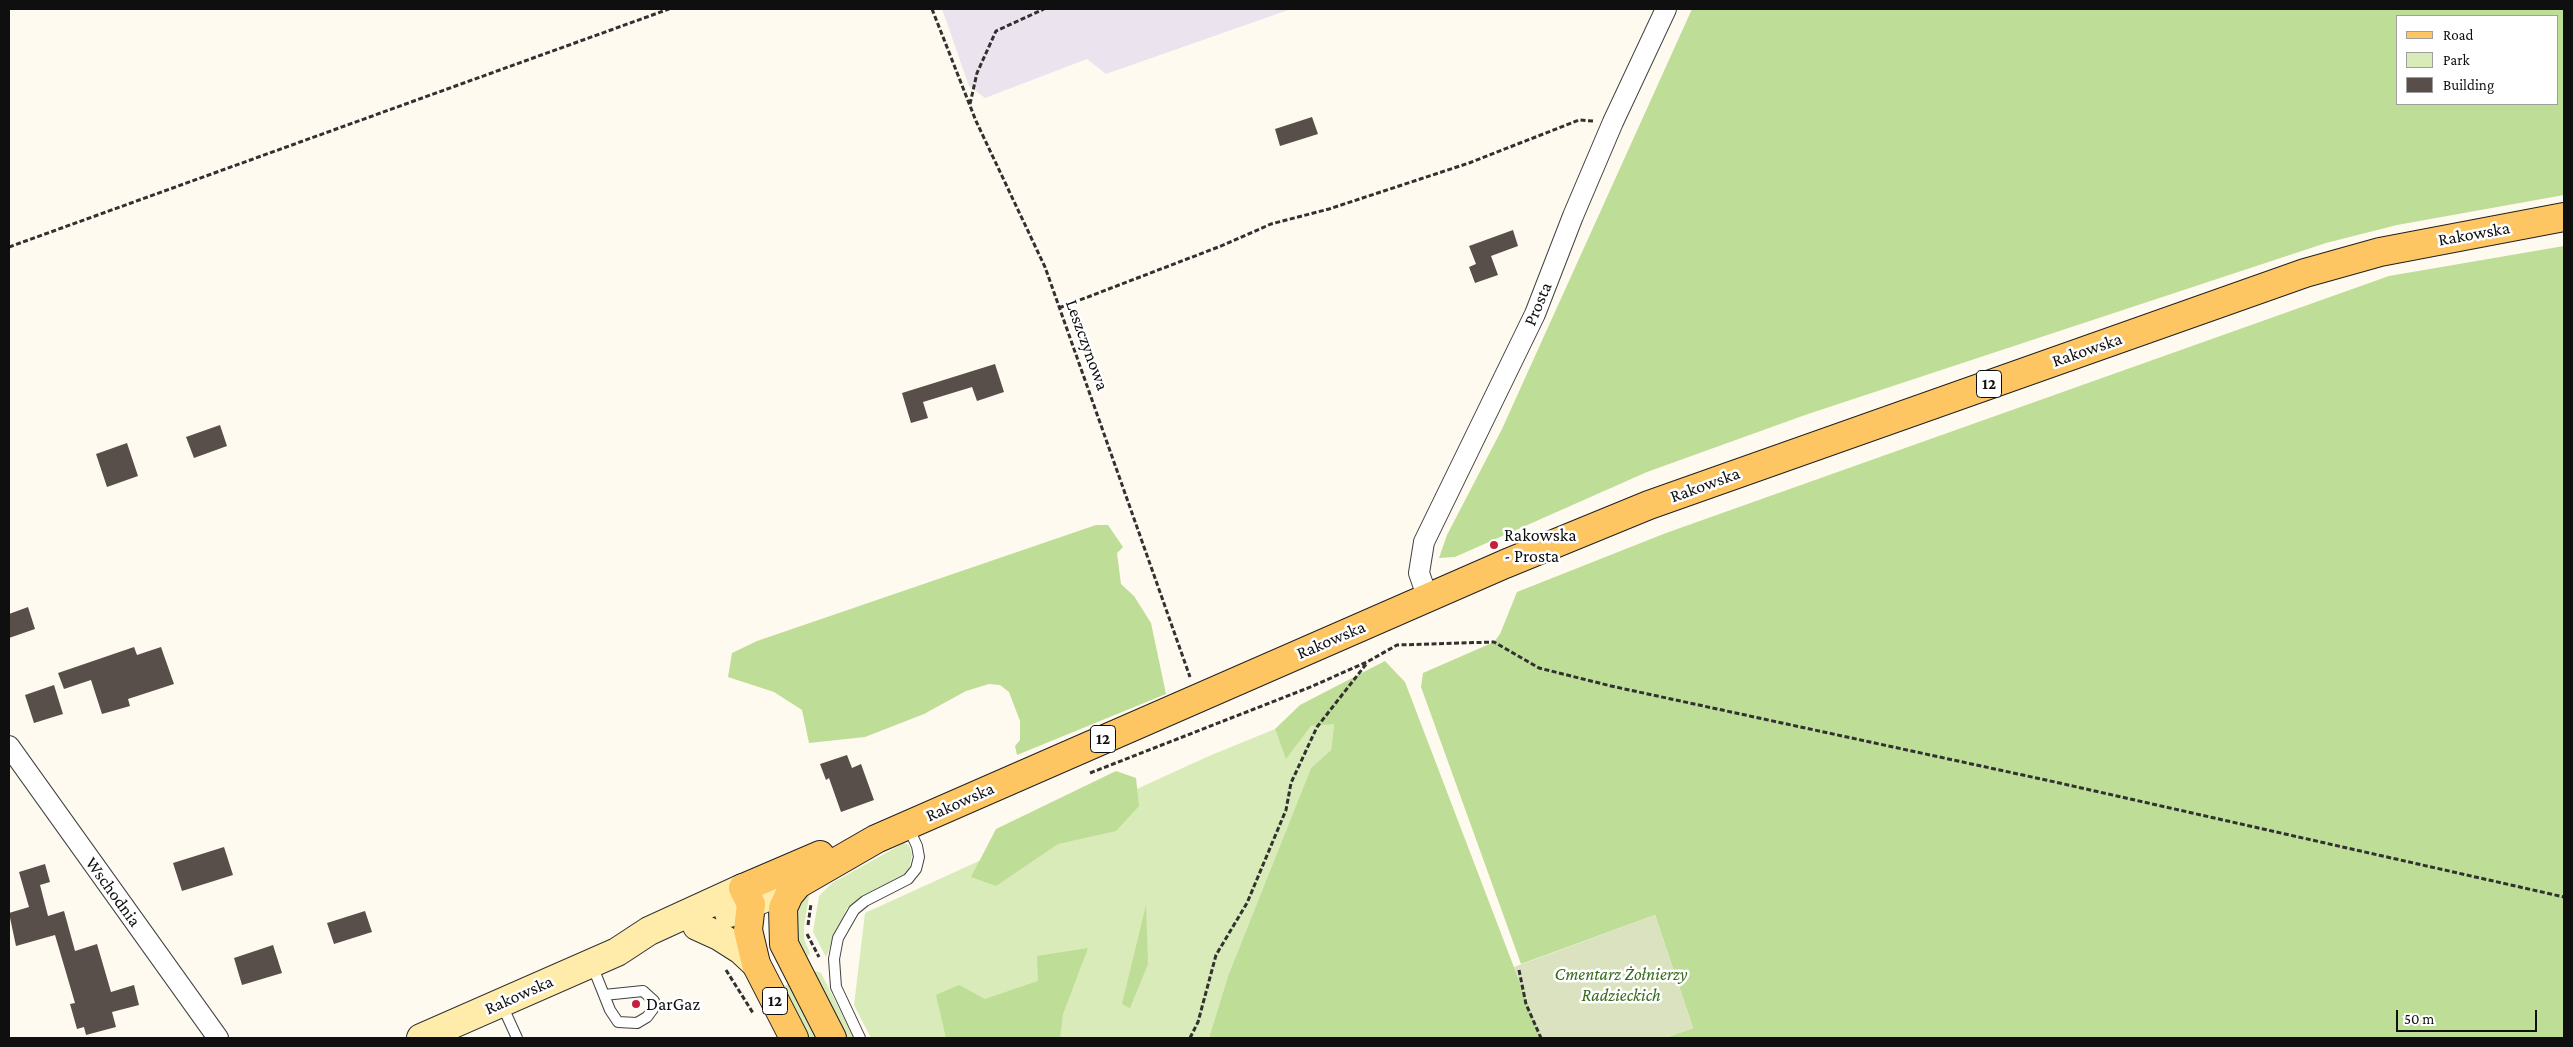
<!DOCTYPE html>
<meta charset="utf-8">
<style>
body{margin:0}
#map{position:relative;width:2573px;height:1047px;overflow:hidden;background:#fffaf0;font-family:"Crimson Pro",serif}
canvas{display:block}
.frame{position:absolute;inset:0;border:10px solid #0f0f0f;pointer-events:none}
.legend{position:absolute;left:2396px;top:15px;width:162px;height:90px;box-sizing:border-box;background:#fff;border:1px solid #9f9f9f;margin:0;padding:6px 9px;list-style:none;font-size:15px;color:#0f0f0f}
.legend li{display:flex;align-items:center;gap:10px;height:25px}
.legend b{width:25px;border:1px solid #9f9f9f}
.scale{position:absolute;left:2396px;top:1010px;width:141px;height:22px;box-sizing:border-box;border:2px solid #0f0f0f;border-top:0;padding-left:6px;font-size:15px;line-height:18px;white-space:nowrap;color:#0f0f0f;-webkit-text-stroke:4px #fff;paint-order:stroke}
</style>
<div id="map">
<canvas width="2573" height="1047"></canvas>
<div class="frame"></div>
<ul class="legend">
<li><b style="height:6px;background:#fdc662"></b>Road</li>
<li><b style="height:14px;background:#d8ebb8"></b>Park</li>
<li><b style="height:14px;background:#584e4a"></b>Building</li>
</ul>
<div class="scale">50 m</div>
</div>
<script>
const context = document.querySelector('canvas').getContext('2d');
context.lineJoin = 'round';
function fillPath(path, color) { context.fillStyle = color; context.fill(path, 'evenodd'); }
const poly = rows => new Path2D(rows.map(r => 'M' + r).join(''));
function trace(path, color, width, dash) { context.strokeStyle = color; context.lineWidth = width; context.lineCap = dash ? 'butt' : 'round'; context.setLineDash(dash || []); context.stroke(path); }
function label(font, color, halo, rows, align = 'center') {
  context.font = font + ' "Crimson Pro",serif'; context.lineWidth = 5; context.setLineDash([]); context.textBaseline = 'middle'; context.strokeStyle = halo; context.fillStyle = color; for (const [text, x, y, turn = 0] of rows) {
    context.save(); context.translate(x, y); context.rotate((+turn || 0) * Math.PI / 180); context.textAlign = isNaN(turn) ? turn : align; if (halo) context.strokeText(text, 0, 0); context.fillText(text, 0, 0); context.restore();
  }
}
const industrial = poly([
 [942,9,1291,9,1106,74,1087,59,985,98,969,86]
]);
const green = poly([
 [1334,723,1331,750,1311,768,1228,976,1209,1038,871,1038,854,1005,865,913,1209,756,1275,729,1286,758,1311,726],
 [904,843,909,845,912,855,909,869,904,875,866,894,847,908,826,957,813,932,819,896,832,883],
 [810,890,804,927,804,939,810,953,805,960,796,941,795,915,798,904],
 [815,971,821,973,854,1038,845,1038,811,973],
 [792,982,820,1038,806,1038,781,988]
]);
const forest = poly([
 [1692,9,2564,9,2564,195,2397,225,2326,243,1805,415,1647,472,1455,557,1439,558,1447,535,1502,429],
 [2557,16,2557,104,2397,104,2397,16],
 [2564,246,2564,1038,1665,1038,1693,1028,1655,915,1521,964,1421,687,1423,673,1494,642,1500,634,1517,592,1666,533,2389,276],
 [1096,525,1108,525,1123,547,1117,553,1121,584,1134,596,1151,623,1166,694,1017,755,1015,746,1020,740,1020,721,1009,692,1000,685,989,684,966,691,924,714,865,737,809,743,802,710,774,692,728,677,732,653,757,641],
 [1385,661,1405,682,1541,1038,1209,1038,1228,976,1311,768,1331,750,1334,724,1311,726,1286,759,1275,729,1300,705],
 [1116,771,1136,778,1139,806,1116,831,1058,844,996,886,971,877,996,829],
 [1146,905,1148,964,1130,1008,1122,1004],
 [1088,948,1063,1014,1060,1038,946,1038,936,995,959,985,985,999,1038,981,1037,956]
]);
const cemetery = poly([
 [1655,915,1693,1028,1665,1038,1541,1038,1514,967]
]);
const building = poly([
 [1312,117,1318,134,1280,146,1275,129],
 [1513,230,1518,246,1491,256,1498,275,1475,283,1469,267,1476,264,1469,246],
 [995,364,1004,392,977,401,972,387,923,402,928,418,911,423,902,393],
 [220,425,227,446,194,458,186,437],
 [127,443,138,476,107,487,96,454],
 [28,607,35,629,9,638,9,614],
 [134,647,137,655,161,647,174,684,128,699,130,706,102,714,91,680,64,689,58,673],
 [54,685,63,714,34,723,25,695],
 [847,755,852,768,861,764,874,800,841,812,829,778,826,780,820,764],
 [224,847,233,875,182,891,173,863],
 [45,864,50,882,40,885,48,916,64,911,75,951,97,944,111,992,134,985,139,1005,112,1012,116,1027,86,1035,84,1027,77,1029,70,1004,75,1003,55,935,16,946,9,913,29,907,19,872],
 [365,911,372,932,334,944,327,923],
 [273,945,282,973,242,985,234,958]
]);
const path = poly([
 [932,9,976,121,1045,267,1190,677],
 [970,104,977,73,996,31,1044,9],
 [9,247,669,9],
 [1059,308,1221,246,1271,224,1329,209,1469,163,1579,120,1593,121],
 [1090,773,1308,688,1367,662,1397,645,1494,642,1539,668,1611,686,2055,782,2564,897],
 [808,925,811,904],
 [807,934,819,957],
 [726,970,753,1013],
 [1519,970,1526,1004,1541,1038],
 [1190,1038,1198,1022,1216,955,1247,903,1286,810,1291,783,1317,727,1367,663]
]);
const lane = poly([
 [592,965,610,1010,618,1022,637,1023,647,1017,653,1009,654,1001,643,991,604,995],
 [502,1005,517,1038],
 [860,1038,836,987,834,959,838,938,854,910,865,901,908,879,916,869,919,857,917,846,908,827]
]);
const street = poly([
 [1428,599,1419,573,1424,542,1535,314,1573,216,1613,122,1666,9],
 [9,746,218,1038]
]);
const secondary = poly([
 [729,913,798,884],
 [697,926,719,936,741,950,756,964],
 [421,1038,617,952,649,931,743,888]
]);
const primary = poly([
 [794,1038,756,964,748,930,751,904,743,888,820,855],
 [832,1038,784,944,783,908,789,895,798,884,876,839,1505,564,1649,505,2305,273,2380,252,2564,217]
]);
const markers = [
 [1494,545,5,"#c5203b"],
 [636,1004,5,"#c5203b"]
];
const shields = [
 [1989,384,25],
 [1103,739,25],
 [775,1001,25]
];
const shieldNames = [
 ["12",1989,384],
 ["12",1103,739],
 ["12",775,1001]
];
const streetNames = [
 ["Rakowska",2474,234,-10],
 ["Prosta",1538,304,-67],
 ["Leszczynowa",1087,345,70],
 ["Rakowska",2087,350,-19],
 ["Rakowska",1705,485,-20],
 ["Rakowska",1331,640,-23],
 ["Rakowska",960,802,-24],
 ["Wschodnia",113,892,54],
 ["Rakowska",519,995,-24]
];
const poiNames = [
 ["Rakowska",1504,535],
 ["- Prosta",1504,556],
 ["DarGaz",646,1004]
];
const parkNames = [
 ["Cmentarz Żołnierzy",1621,974],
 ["Radzieckich",1621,995]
];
fillPath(industrial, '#ebe3ed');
fillPath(green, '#d8ebb8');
fillPath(forest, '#bedd96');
fillPath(cemetery, '#dbe2c0');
fillPath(building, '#584e4a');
trace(lane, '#424242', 12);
trace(street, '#424242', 22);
trace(secondary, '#313131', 30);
trace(primary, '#202020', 30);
trace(path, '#313131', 3, [5, 2.5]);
trace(lane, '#fff', 10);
trace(street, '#fff', 20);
trace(secondary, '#ffecab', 28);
trace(primary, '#fdc662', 28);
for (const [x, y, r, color] of markers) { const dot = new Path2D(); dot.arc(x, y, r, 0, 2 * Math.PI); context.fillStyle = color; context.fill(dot); trace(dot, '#fff', 2); }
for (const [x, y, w] of shields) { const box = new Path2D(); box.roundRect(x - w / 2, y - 13.5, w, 27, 4); context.fillStyle = '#fff'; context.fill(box); trace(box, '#0f0f0f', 1); }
label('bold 16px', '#0f0f0f', null, shieldNames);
label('18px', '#0f0f0f', '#fff', streetNames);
label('18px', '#0f0f0f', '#fff', poiNames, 'left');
label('italic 18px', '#356a1c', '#fff', parkNames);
</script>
